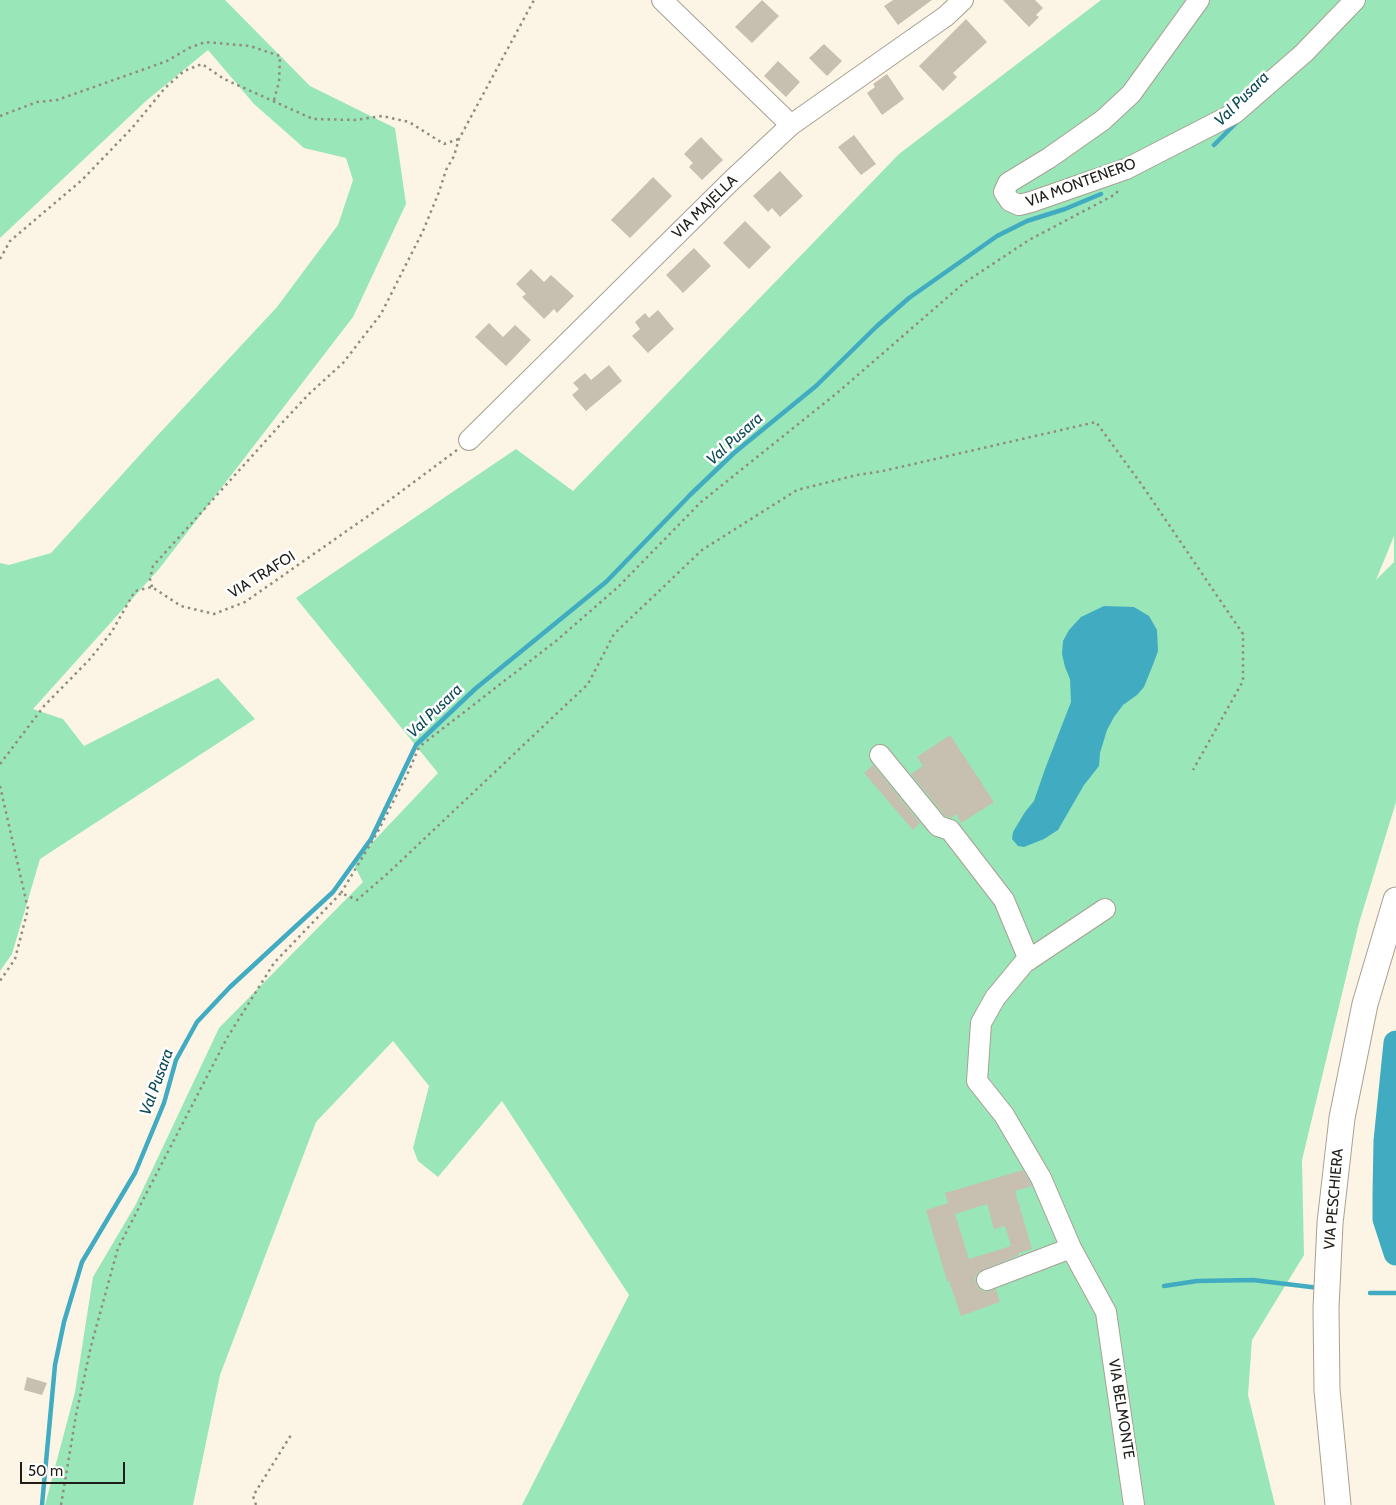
<!DOCTYPE html>
<style>
body{margin:0}
#map{position:relative;width:1396px;height:1505px;overflow:hidden;background:#fcf5e5;font-family:Cabin,sans-serif}
canvas{display:block}
.scale{position:absolute;left:20px;top:1462px;width:105px;height:22px;box-sizing:border-box;border:2px solid #1f1d17;border-top:0;padding-left:6px;font-size:15px;line-height:18px;white-space:nowrap;color:#1f1d17;-webkit-text-stroke:4px #fff;paint-order:stroke}
</style>
<div id="map">
<canvas width="1396" height="1505"></canvas>
<div class="scale">50 m</div>
</div>
<script>
const context = document.querySelector('canvas').getContext('2d');
context.lineJoin = 'round';
function fillPath(path, color) { context.fillStyle = color; context.fill(path, 'evenodd'); }
const poly = rows => new Path2D(rows.map(r => 'M' + r).join(''));
function trace(path, color, width, dash) { context.strokeStyle = color; context.lineWidth = width; context.lineCap = dash ? 'butt' : 'round'; context.setLineDash(dash || []); context.stroke(path); }
function label(font, color, halo, rows, align = 'center') {
  context.font = font + ' Cabin,sans-serif'; context.lineWidth = 5; context.setLineDash([]); context.textBaseline = 'middle'; context.strokeStyle = halo; context.fillStyle = color; for (const [text, x, y, turn = 0] of rows) {
    context.save(); context.translate(x, y); context.rotate((+turn || 0) * Math.PI / 180); context.textAlign = isNaN(turn) ? turn : align; if (halo) context.strokeText(text, 0, 0); context.fillText(text, 0, 0); context.restore();
  }
}
const green = poly([
 [0,0,225,0,310,86,395,128,406,204,353,317,159,569,33,709,63,719,84,746,218,678,255,719,40,859,12,954,0,971,0,563,9,565,51,553,156,437,277,307,338,225,353,180,346,158,304,148,254,104,208,50,146,101,0,238],
 [1101,0,1396,0,1396,802,1359,923,1302,1160,1304,1255,1252,1340,1248,1395,1275,1505,522,1505,629,1295,502,1101,438,1177,418,1161,413,1148,429,1086,393,1041,316,1122,220,1375,193,1505,45,1505,75,1392,93,1277,136,1204,219,1028,363,882,353,863,438,773,296,598,516,449,573,491,899,154],
 [1394,536,1394,562,1376,580]
]);
const water = poly([
 [1104,606,1134,607,1149,616,1157,630,1158,651,1154,662,1144,687,1137,695,1123,705,1114,717,1107,730,1100,753,1099,766,1084,785,1058,830,1044,839,1024,847,1018,846,1012,839,1013,832,1025,812,1034,801,1045,769,1071,702,1070,679,1065,667,1062,654,1063,641,1069,630,1081,617]
]);
const stream = poly([
 [1214,145,1238,121],
 [1164,1286,1197,1281,1253,1280,1319,1288],
 [1370,1293,1396,1293],
 [42,1505,55,1365,64,1322,82,1262,135,1173,164,1103,176,1060,197,1022,230,987,333,892,371,839,416,745,475,689,606,582,691,494,734,453,816,386,877,326,909,298,997,236,1027,221,1065,209,1101,194]
]);
const river = poly([
 [1396,1043,1386,1141,1385,1195,1385,1219,1396,1253]
]);
const building = poly([
 [762,0,779,16,752,43,735,27],
 [893,0,932,0,898,25,884,6],
 [1003,0,1035,0,1043,8,1036,15,1039,17,1029,27],
 [966,19,987,42,953,73,957,77,943,91,919,66],
 [824,44,842,61,827,76,809,58],
 [778,61,800,82,786,97,764,76],
 [887,74,904,99,882,115,867,93,875,87,873,84],
 [854,135,876,164,861,175,838,147],
 [701,137,723,160,702,180,689,167,693,163,684,154],
 [780,171,803,196,780,217,772,208,768,212,753,196],
 [653,177,672,196,630,238,611,220],
 [745,221,771,247,749,269,723,243],
 [694,248,711,266,683,293,666,275],
 [531,269,544,282,551,275,574,296,557,313,554,309,544,319,522,297,526,294,516,284],
 [658,310,674,329,648,353,632,336,640,329,635,322,645,313,649,318],
 [489,323,503,337,515,325,531,340,506,366,475,337],
 [609,365,622,381,586,411,572,395,579,389,573,383,585,373,591,380],
 [950,735,994,802,961,823,956,814,951,818,945,816,911,774,923,766,917,757],
 [873,765,920,823,913,830,864,773],
 [1023,1170,1032,1186,1015,1191,1032,1249,1019,1253,1019,1255,978,1272,975,1279,976,1284,979,1289,986,1292,996,1289,1000,1302,961,1316,949,1281,947,1281,926,1210,948,1203,945,1193],
 [987,1204,994,1229,1005,1226,1011,1246,969,1259,955,1214],
 [27,1377,47,1383,42,1395,24,1390]
]);
const path = poly([
 [0,116,37,102,57,100,142,70,167,61,189,48,205,42,250,46,280,56,279,82,274,100],
 [0,259,10,241,82,180,132,128,165,88,184,71,202,64,224,79,313,119,355,120,382,116,409,122,444,144,459,139],
 [152,587,150,579,153,566,280,425,309,394,343,363,381,314,423,231,439,192,446,170,454,156,459,139,534,0],
 [0,764,44,706,89,660,111,633,135,591,152,587,181,606,214,614,245,602,371,514,457,450],
 [0,786,28,909,15,959,0,981],
 [341,893,377,833,407,775,419,747,556,641,618,587,701,502,837,393,964,283,1029,240,1116,194,1118,190],
 [61,1505,76,1415,91,1346,118,1248,227,1038,274,963,341,893,357,900,386,875,588,684,614,634,702,550,797,490,857,475,883,471,1096,422,1144,488,1243,634,1243,681,1193,770],
 [256,1505,253,1496,291,1435]
]);
const minor = poly([
 [662,0,791,125],
 [1199,0,1131,94,1103,120,1049,158,1008,183,1004,192,1010,201,1019,205,1031,202,1126,169,1235,113,1304,53,1355,0],
 [469,440,730,182,791,125,946,16,963,0],
 [880,755,938,826,950,830,1004,900,1029,960],
 [1105,909,1024,963,995,998,981,1023,977,1081,1004,1115,1041,1178,1071,1248,1106,1312,1134,1505],
 [987,1280,1071,1248]
]);
const major = poly([
 [1338,1505,1327,1390,1326,1308,1330,1223,1342,1118,1365,1004,1396,900]
]);
const streetNames = [
 ["VIA MONTENERO",1081,183,-20],
 ["VIA MAJELLA",705,207,-44],
 ["VIA TRAFOI",262,575,-32],
 ["VIA PESCHIERA",1334,1199,-85],
 ["VIA BELMONTE",1121,1409,81]
];
const waterNames = [
 ["Val Pusara",1242,99,-45],
 ["Val Pusara",735,439,-42],
 ["Val Pusara",435,711,-44],
 ["Val Pusara",157,1082,-70]
];
fillPath(green, '#99e6b9');
fillPath(water, '#41acc1');
trace(stream, '#41acc1', 4.5);
trace(river, '#41acc1', 25);
fillPath(building, '#c7c0b1');
trace(minor, '#a8a192', 22);
trace(major, '#a8a192', 27);
trace(path, '#918c81', 2.5, [2.5, 4]);
trace(minor, '#fff', 20);
trace(major, '#fff', 25);
label('15px', '#1f1d17', '#fff', streetNames);
label('italic 16px', '#0d4c57', '#fff', waterNames);
</script>
